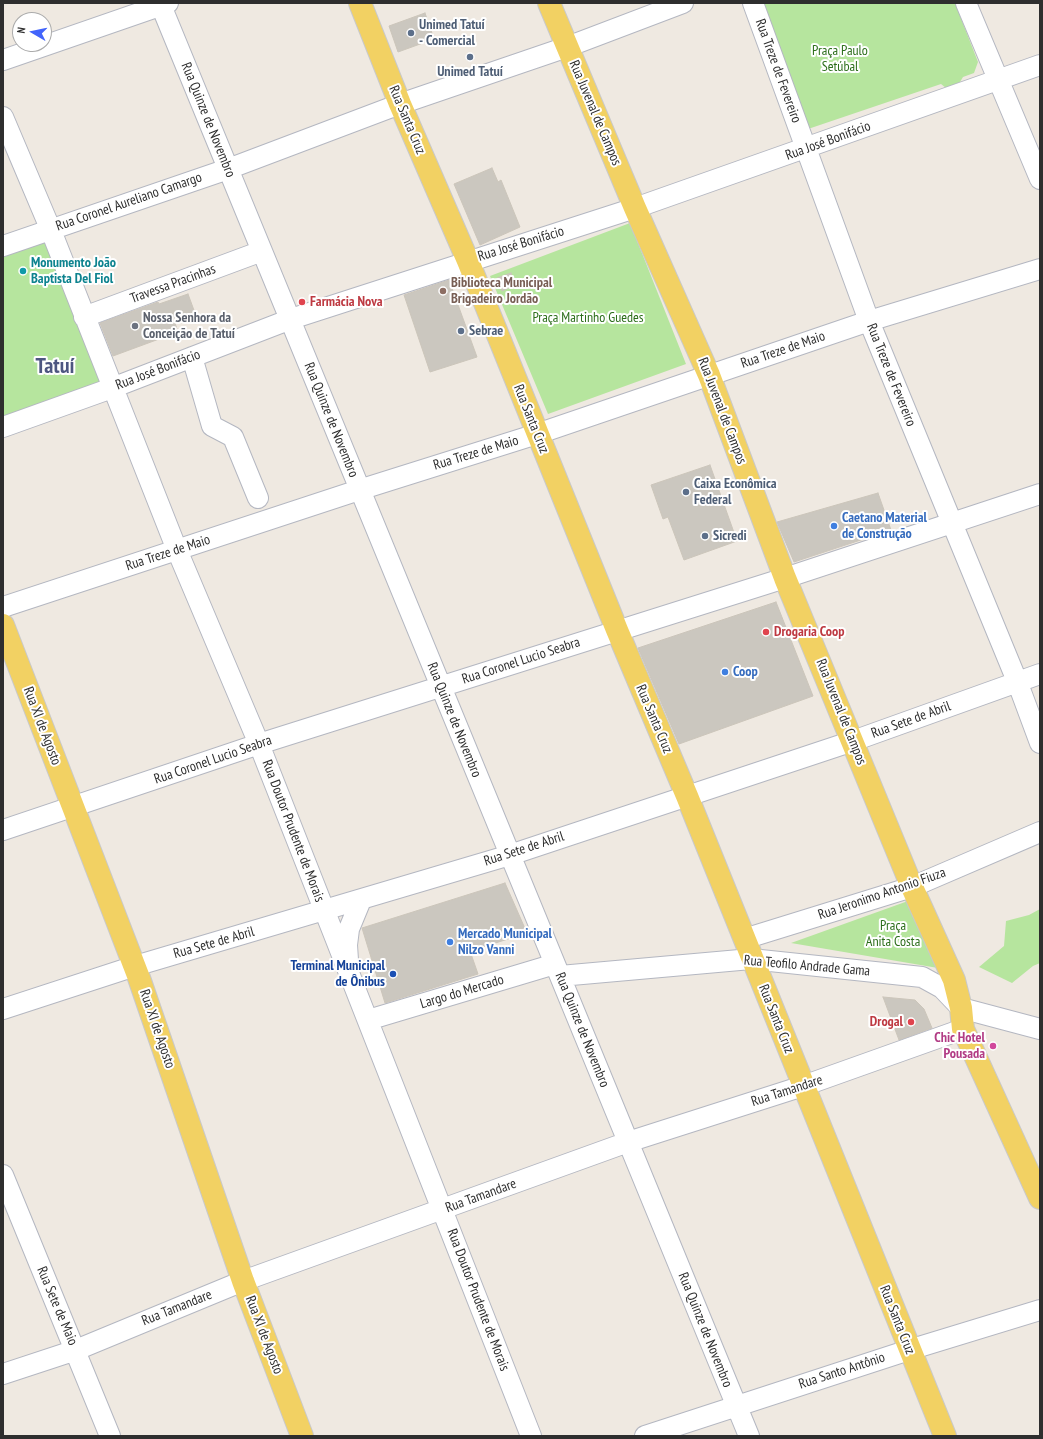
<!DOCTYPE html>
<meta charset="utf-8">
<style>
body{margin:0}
#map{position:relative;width:1043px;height:1439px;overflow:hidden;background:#efe9e1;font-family:"PT Sans Narrow",sans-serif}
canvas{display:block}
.frame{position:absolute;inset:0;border:4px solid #2e2e2e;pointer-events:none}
.north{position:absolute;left:12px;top:12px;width:40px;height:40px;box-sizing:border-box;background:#fff;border:1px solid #ababab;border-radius:50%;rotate:279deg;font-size:11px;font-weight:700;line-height:16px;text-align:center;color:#2e2e2e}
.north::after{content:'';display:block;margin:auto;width:14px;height:18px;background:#4264fb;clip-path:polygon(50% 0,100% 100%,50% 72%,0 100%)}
</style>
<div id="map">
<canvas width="1043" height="1439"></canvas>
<div class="frame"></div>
<div class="north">N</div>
</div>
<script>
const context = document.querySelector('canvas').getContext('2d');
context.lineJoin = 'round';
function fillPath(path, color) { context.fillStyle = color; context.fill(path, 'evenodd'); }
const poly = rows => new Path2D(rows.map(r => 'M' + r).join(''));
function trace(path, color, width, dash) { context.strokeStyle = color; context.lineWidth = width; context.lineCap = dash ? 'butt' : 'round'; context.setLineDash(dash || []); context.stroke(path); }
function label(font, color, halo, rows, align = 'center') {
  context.font = font + ' "PT Sans Narrow",sans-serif'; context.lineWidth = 4; context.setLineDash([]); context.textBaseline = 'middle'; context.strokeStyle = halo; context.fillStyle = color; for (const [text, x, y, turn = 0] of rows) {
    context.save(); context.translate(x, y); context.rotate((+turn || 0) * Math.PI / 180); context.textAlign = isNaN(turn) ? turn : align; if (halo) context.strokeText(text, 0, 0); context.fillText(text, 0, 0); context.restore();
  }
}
const green = poly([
 [760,3,955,3,978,62,974,73,963,77,960,82,946,88,941,84,811,128,807,128],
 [630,223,686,364,548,414,490,276],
 [50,237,104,384,3,417,3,256],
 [908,901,938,968,791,943],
 [1040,909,1040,963,1033,966,1012,983,979,967,1004,946,1006,921,1029,915]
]);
const building = poly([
 [425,13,434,39,398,52,389,26,425,13],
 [492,168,498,182,501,180,520,227,480,245,454,184,492,168],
 [511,273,515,285,502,291,497,278,511,273],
 [449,280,477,357,430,372,404,295,449,280],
 [188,294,195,313,174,320,178,332,113,356,100,323,158,302,159,304,188,294],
 [710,465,737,541,684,560,668,517,663,519,651,485,710,465],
 [878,493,891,530,794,562,777,522,878,493],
 [776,602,813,696,679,744,638,648,776,602],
 [505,883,527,933,470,951,478,974,385,1003,362,928,505,883],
 [883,997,915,1000,924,1009,932,1028,899,1040,883,997]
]);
const minor = poly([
 [160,3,749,1436],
 [753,3,869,321,1017,681,1040,743],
 [966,3,1040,179],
 [3,60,168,3],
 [3,117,50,228,177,550,259,744,531,1436],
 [3,246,228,169,400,104,567,47,683,3],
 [84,317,262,251],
 [192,357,212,426,233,437,258,498],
 [3,427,112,388,291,319,635,208,1040,65],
 [3,607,359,490,537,434,869,321,1040,269],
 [3,830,259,744,785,578,1040,494],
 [744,939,912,887,1040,832],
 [348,960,347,945,349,929,361,900],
 [560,976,751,959,922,977,942,988,961,1008,1040,1029],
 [3,1009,135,966,510,855,853,741,1040,674],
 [368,1020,555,964],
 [3,1175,110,1436],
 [3,1374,76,1350,243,1281,628,1142,803,1086,963,1029],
 [645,1436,909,1350,1040,1310]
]);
const major = poly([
 [360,3,400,104,468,261,617,630,687,796,945,1436],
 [549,3,635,208,709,375,785,578,912,887,954,980,961,1008,963,1029,1040,1198],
 [3,625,139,978,243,1281,302,1436]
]);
const markers = [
 [411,33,4,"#5c6f8a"],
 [470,57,4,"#5c6f8a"],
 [23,271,4,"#0f9aa8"],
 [443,291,4,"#8d6e63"],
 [302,302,4,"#e0444e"],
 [135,326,4,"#6b7280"],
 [461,331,4,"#5c6f8a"],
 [686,492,4,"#5c6f8a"],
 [834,526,4,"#3f7fe0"],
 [705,536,4,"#5c6f8a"],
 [766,632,4,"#e0444e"],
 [725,672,4,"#3f7fe0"],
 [450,942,4,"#3f7fe0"],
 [393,974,4,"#1a4fb4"],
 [911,1022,4,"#e0444e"],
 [993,1046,4,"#d1479c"]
];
const serviceNames = [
 ["Unimed Tatuí",419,25],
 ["- Comercial",419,41],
 ["Unimed Tatuí",470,72,"center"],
 ["Sebrae",469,331],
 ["Caixa Econômica",694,484],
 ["Federal",694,500],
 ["Sicredi",713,536]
];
const parkNames = [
 ["Praça Paulo",840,51],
 ["Setúbal",840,67],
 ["Praça Martinho Guedes",588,318],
 ["Praça",893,926],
 ["Anita Costa",893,942]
];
const streetNames = [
 ["Rua Treze de Fevereiro",778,71,70],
 ["Rua Juvenal de Campos",595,113,67],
 ["Rua Quinze de Novembro",208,120,68],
 ["Rua Santa Cruz",407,120,67],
 ["Rua José Bonifácio",828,141,-20],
 ["Rua Coronel Aureliano Camargo",129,202,-19],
 ["Rua José Bonifácio",521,244,-17],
 ["Travessa Pracinhas",173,284,-20],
 ["Rua Treze de Maio",783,350,-19],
 ["Rua José Bonifácio",158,370,-21],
 ["Rua Treze de Fevereiro",891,375,68],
 ["Rua Juvenal de Campos",722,411,69],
 ["Rua Santa Cruz",531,419,68],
 ["Rua Quinze de Novembro",331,420,68],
 ["Rua Treze de Maio",476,453,-17],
 ["Rua Treze de Maio",168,553,-18],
 ["Rua Coronel Lucio Seabra",521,661,-18],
 ["Rua Juvenal de Campos",841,712,68],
 ["Rua Santa Cruz",654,719,67],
 ["Rua Quinze de Novembro",454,720,68],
 ["Rua Sete de Abril",911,720,-20],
 ["Rua XI de Agosto",42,726,69],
 ["Rua Coronel Lucio Seabra",213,760,-19],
 ["Rua Doutor Prudente de Morais",293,831,69],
 ["Rua Sete de Abril",524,849,-18],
 ["Rua Jeronimo Antonio Fiuza",882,894,-19],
 ["Rua Sete de Abril",214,943,-16],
 ["Rua Teofilo Andrade Gama",807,966,5],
 ["Largo do Mercado",462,992,-17],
 ["Rua Santa Cruz",776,1019,68],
 ["Rua XI de Agosto",157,1029,71],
 ["Rua Quinze de Novembro",582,1030,68],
 ["Rua Tamandare",787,1091,-18],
 ["Rua Tamandare",481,1196,-20],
 ["Rua Doutor Prudente de Morais",478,1300,69],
 ["Rua Sete de Maio",57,1306,67],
 ["Rua Tamandare",177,1308,-22],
 ["Rua Santa Cruz",897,1320,68],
 ["Rua Quinze de Novembro",705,1330,68],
 ["Rua XI de Agosto",264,1335,69],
 ["Rua Santo Antônio",842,1371,-18]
];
const cultureNames = [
 ["Monumento João",31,263],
 ["Baptista Del Fiol",31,279]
];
const educationNames = [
 ["Biblioteca Municipal",451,283],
 ["Brigadeiro Jordão",451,299]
];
const healthNames = [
 ["Farmácia Nova",310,302],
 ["Drogaria Coop",774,632],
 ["Drogal",903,1022,"right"]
];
const worshipNames = [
 ["Nossa Senhora da",143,318],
 ["Conceição de Tatuí",143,334]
];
const shopNames = [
 ["Caetano Material",842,518],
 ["de Construção",842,534],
 ["Coop",733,672],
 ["Mercado Municipal",458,934],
 ["Nilzo Vanni",458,950]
];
const transitNames = [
 ["Terminal Municipal",385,966],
 ["de Ônibus",385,982]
];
const hotelNames = [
 ["Chic Hotel",985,1038],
 ["Pousada",985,1054]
];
const townNames = [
 ["Tatuí",55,367]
];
fillPath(green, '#b6e59e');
fillPath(building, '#cbc7bf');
trace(building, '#cbc5ba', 1);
trace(minor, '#b4b7c1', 22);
trace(major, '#c9c9c9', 24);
trace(minor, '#fff', 20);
trace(major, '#f2d163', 22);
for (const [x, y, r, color] of markers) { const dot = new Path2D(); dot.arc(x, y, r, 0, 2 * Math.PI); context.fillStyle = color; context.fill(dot); trace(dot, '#fff', 1.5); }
label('bold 14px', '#4e5e75', '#fff', serviceNames, 'left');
label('14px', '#2c6e1b', '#fff', parkNames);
label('14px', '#2e2e2e', '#fff', streetNames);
label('bold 14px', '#0d838f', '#fff', cultureNames, 'left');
label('bold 14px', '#785e54', '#fff', educationNames, 'left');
label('bold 14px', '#be3a42', '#fff', healthNames, 'left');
label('bold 14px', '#5b616d', '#fff', worshipNames, 'left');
label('bold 14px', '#366cbe', '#fff', shopNames, 'left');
label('bold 14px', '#164399', '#fff', transitNames, 'right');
label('bold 14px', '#b23c85', '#fff', hotelNames, 'right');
label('bold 22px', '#4d5680', '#fff', townNames);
</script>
